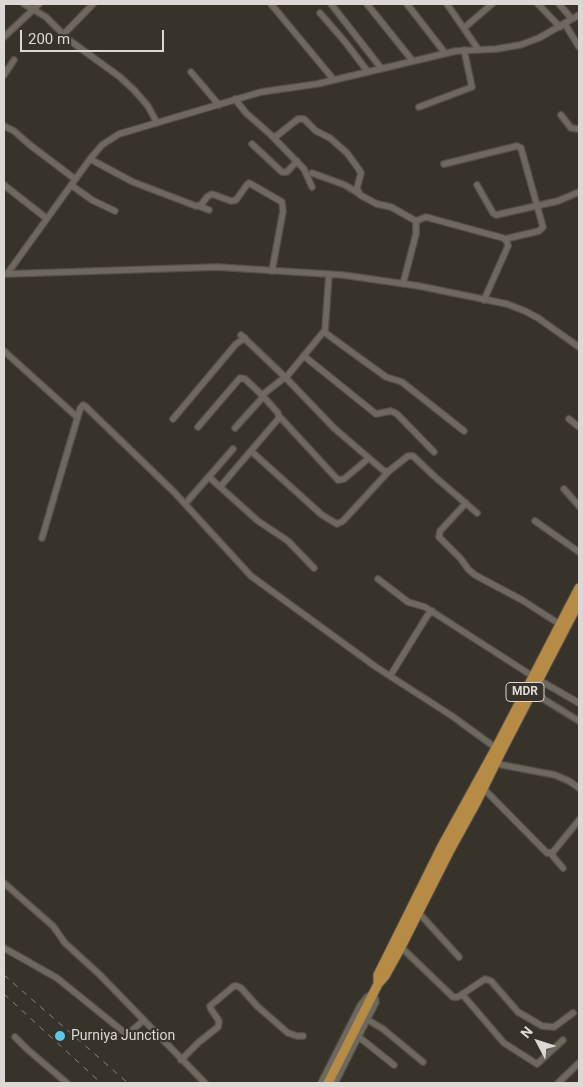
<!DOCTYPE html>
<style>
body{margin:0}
#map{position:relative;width:583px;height:1087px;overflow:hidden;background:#37322a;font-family:Roboto,sans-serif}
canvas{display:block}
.frame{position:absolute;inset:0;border:5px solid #dcd9d4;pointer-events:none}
.north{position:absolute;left:513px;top:1017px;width:50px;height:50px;-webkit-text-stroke:4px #37322a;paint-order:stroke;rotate:310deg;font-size:14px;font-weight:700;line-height:20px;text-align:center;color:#dcd9d4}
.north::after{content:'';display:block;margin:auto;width:18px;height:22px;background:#dcd9d4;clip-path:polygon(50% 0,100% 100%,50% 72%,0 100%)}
.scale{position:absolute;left:20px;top:30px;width:144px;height:22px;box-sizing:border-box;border:2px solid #dcd9d4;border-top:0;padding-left:6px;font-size:15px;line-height:18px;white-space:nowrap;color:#dcd9d4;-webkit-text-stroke:4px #37322a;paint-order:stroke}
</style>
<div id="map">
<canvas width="583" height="1087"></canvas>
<div class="frame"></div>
<div class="north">N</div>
<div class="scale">200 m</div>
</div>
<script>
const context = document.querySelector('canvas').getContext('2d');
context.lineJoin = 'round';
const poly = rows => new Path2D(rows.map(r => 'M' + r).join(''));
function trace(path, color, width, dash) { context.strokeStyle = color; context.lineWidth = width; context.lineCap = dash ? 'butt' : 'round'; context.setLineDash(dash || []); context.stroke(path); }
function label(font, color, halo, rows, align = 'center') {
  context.font = font + ' Roboto,sans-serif'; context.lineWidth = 4.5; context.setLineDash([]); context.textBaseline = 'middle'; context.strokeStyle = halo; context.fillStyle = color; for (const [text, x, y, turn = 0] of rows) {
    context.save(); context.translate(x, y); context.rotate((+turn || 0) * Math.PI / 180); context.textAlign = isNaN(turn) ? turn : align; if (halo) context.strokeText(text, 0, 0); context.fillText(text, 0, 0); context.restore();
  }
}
const street = poly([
 [24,4,46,17,69,40,120,77,134,90,148,106,157,123],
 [271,4,334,80],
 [331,4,381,68],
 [367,4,412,60],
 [407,4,445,53],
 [447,4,478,49],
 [538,4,560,27],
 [559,4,572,19],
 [320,13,346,43,368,72],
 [565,24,579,47],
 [464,28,492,4],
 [63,35,93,4],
 [4,37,39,4],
 [191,72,219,105],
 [4,75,14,60],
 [235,99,246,113,270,134,304,169,312,187],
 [419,107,472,87,464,50],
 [561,115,571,128,579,129],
 [4,126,14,131,30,145,75,179],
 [274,138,298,119,304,119,316,131,330,138,347,153,358,168,361,173,357,188,360,195,377,204,391,207,416,221,416,234,403,284],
 [252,144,282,172,287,172,297,161],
 [90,159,133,182,196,206,201,205,207,197,212,194,231,201,236,200,246,186,249,183,282,202,283,211,272,271],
 [444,164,517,146,521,148,543,227,539,231,505,239],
 [312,173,345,185,358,193],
 [4,185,46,218],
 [71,185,92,200,115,211],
 [477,185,493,213,496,215,558,201,579,192],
 [199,206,209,210],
 [416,221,426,217,503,238,507,241,508,246,484,300],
 [6,274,217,267,343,275,419,286,507,304,525,311,538,318,579,347],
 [7,274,90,159,102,145,119,134,261,92,317,84,456,51,496,49,520,45,539,38,579,15],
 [324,332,386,377,402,382,464,431],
 [241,335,285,377,334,428,384,471,389,471,408,456,413,456,434,476,477,513],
 [4,351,77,417],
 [304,356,376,414,391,411,397,414,434,452],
 [279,416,338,480,344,479,369,458],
 [173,419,236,344,245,338],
 [569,419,579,427],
 [198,427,240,378,245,379,262,395],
 [235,428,263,397],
 [251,451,322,515,337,524,343,521,389,471],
 [209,477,258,521,288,541,314,568],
 [220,487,279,418,278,413,262,395,288,375,325,330,329,274],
 [564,489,579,506],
 [466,503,440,531,439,537,461,559,468,569,475,575,522,600,561,625],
 [185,504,233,449],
 [535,521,579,552],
 [42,538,80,409,83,405,85,406,174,492,251,576,376,667,452,716,496,748],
 [378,579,408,602,425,607,534,677],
 [392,673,427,616,432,611],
 [539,680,579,703],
 [532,692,579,721],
 [492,763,555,775,569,781,579,788],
 [483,788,547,853,553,852,579,820],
 [551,854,563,868],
 [4,883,53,926,65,943,99,974,205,1083],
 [418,912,459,957],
 [401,947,453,997,458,997,485,979,491,981,518,1012,542,1026,554,1027,573,1013],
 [4,948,57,978,125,1033,130,1032,144,1020],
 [462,994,504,1043,537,1064,563,1040],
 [368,1020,383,1029,423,1062],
 [15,1037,28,1050,67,1083],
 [359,1037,394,1065],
 [181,1060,199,1042,218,1027,219,1021,211,1009,210,1006,234,986,237,986,241,988,257,1006,288,1033,297,1036,303,1036],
 [321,1083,360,1006,367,997,374,992,376,1002,335,1083],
 [558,1083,579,1063]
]);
const primary = poly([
 [378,984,378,975,442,846,496,748,579,588],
 [328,1083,378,984,385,976,401,947,450,850,477,801,500,754,579,602]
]);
const rail = poly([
 [4,975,128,1083],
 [4,994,101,1083]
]);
const markers = [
 [60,1036,6,"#5bc8e7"]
];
const shields = [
 [525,692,38]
];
const shieldNames = [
 ["MDR",525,692]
];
const poiNames = [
 ["Purniya Junction",71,1036]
];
trace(street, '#544f48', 8);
trace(primary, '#544f48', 11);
trace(street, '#6e685f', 5.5);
trace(primary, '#b58b45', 9);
trace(rail, '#8a867f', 1, [6, 6]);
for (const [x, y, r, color] of markers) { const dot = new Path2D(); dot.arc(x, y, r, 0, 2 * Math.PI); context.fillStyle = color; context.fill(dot); trace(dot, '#37322a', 2); }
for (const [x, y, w] of shields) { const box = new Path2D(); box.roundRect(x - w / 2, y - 9.5, w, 19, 4); context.fillStyle = '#37322a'; context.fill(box); trace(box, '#dcd9d4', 1); }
label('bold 12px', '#dcd9d4', null, shieldNames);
label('14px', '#dcd9d4', '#37322a', poiNames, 'left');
</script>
